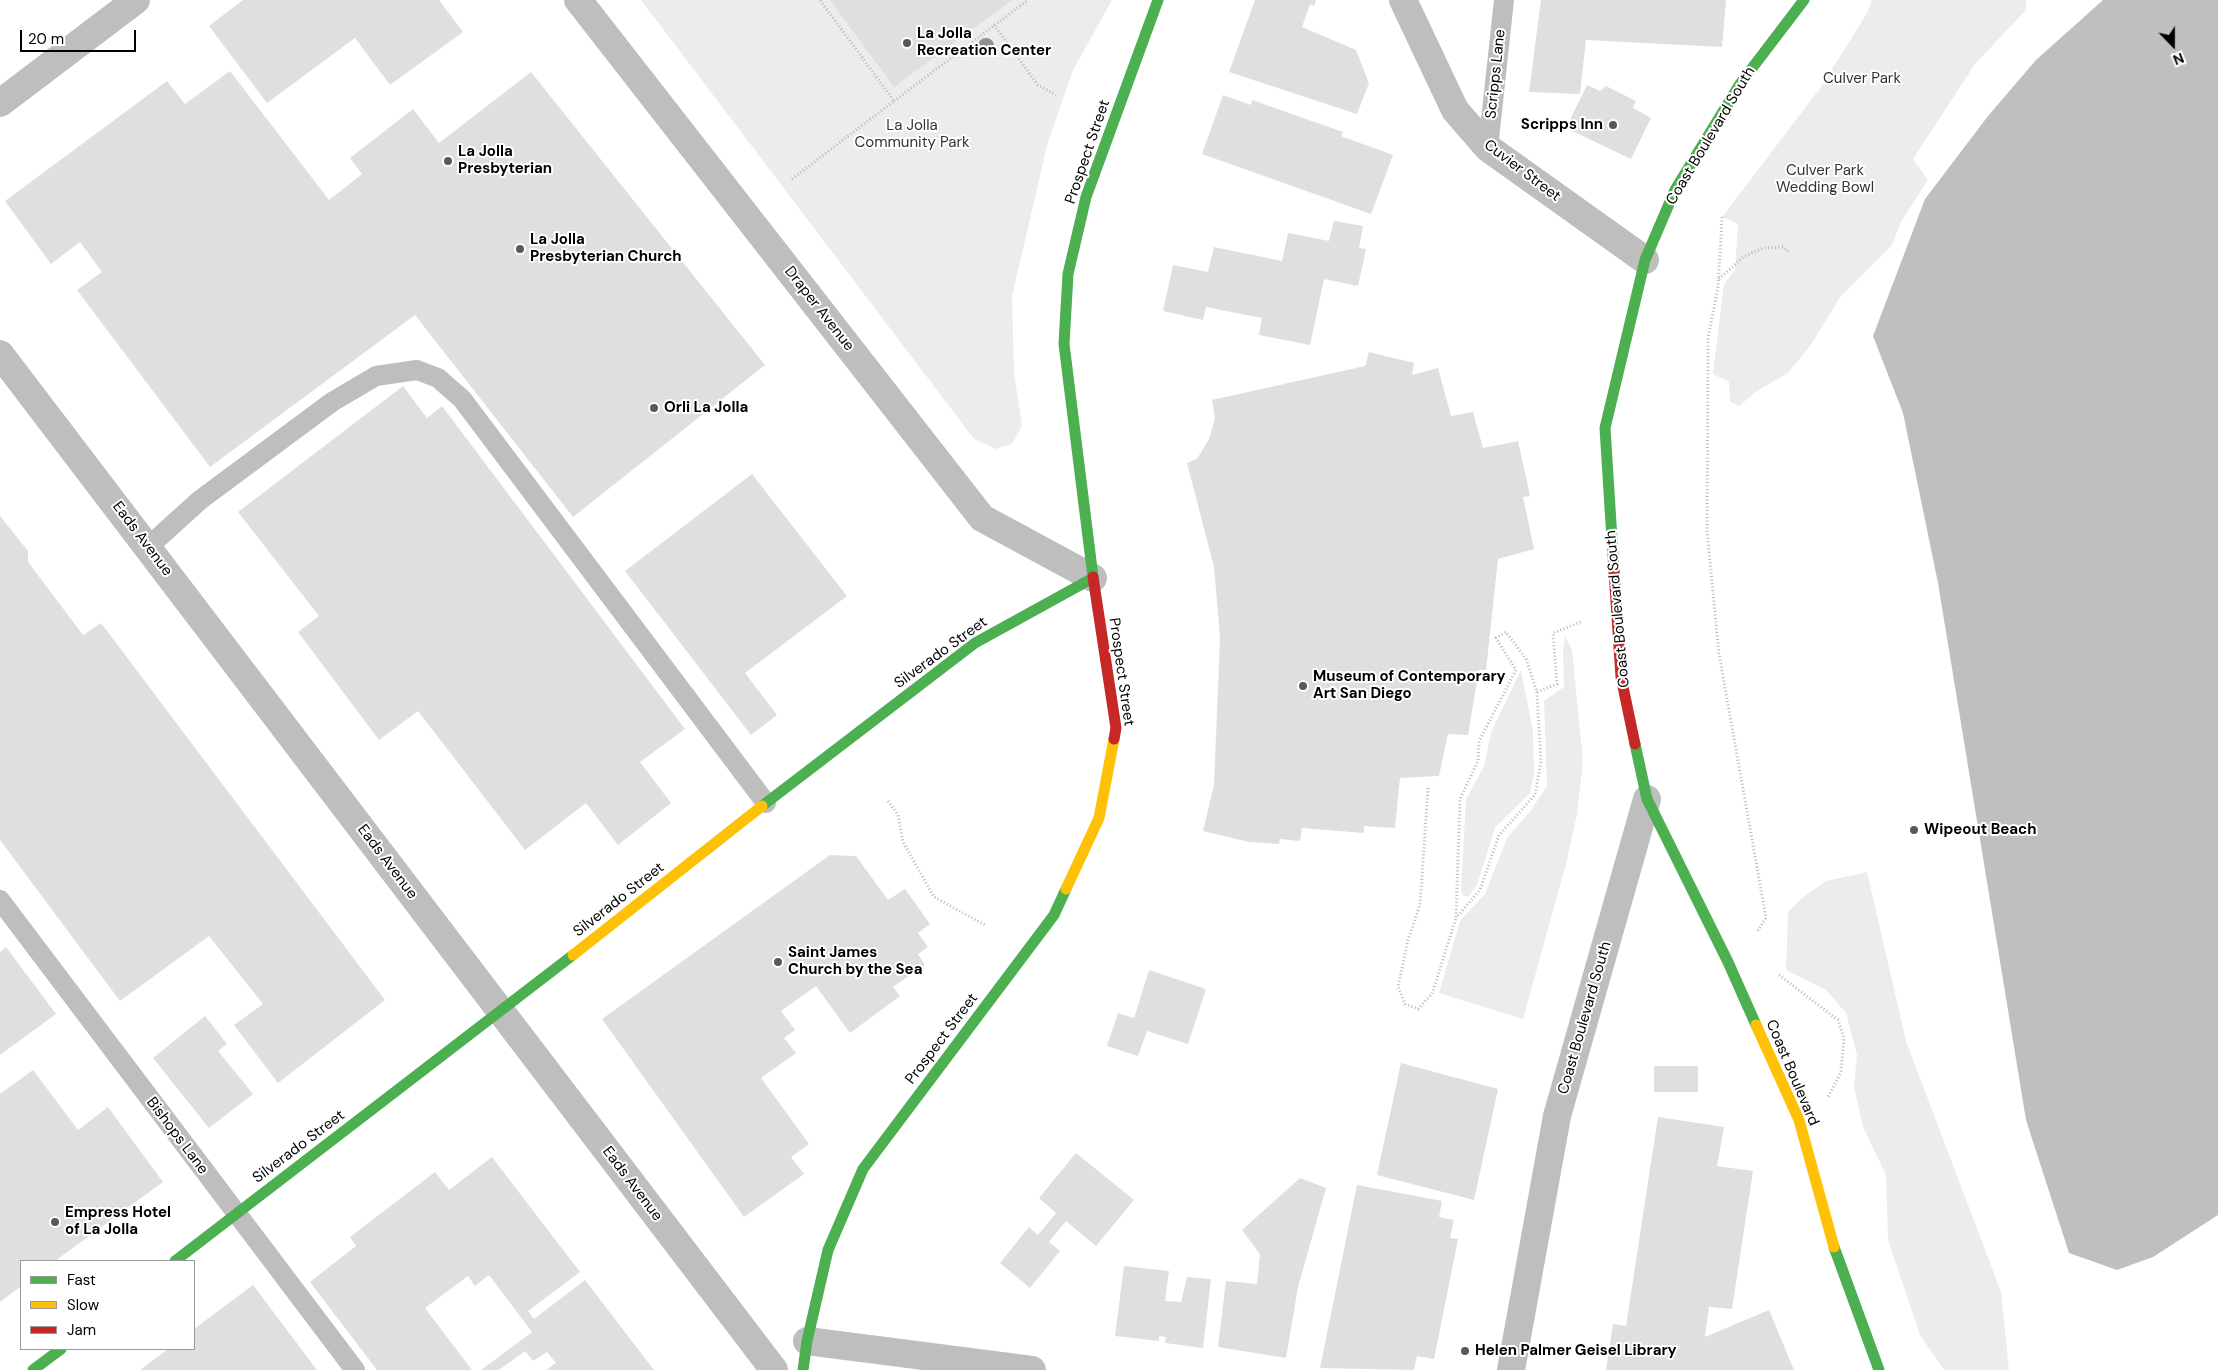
<!DOCTYPE html>
<style>
body{margin:0}
#map{position:relative;width:2218px;height:1370px;overflow:hidden;background:#fff;font-family:"DM Sans",sans-serif}
canvas{display:block}
.legend{position:absolute;left:20px;top:1260px;width:175px;height:90px;box-sizing:border-box;background:#fff;border:1px solid #999;margin:0;padding:6px 9px;list-style:none;font-size:15px;color:#000}
.legend li{display:flex;align-items:center;gap:10px;height:25px}
.legend b{width:25px;border:1px solid #999}
.north{position:absolute;left:2148px;top:20px;width:50px;height:50px;-webkit-text-stroke:4px #fff;paint-order:stroke;rotate:158deg;font-size:14px;font-weight:700;line-height:20px;text-align:center;color:#000}
.north::after{content:'';display:block;margin:auto;width:18px;height:22px;background:#000;clip-path:polygon(50% 0,100% 100%,50% 72%,0 100%)}
.scale{position:absolute;left:20px;top:30px;width:116px;height:22px;box-sizing:border-box;border:2px solid #000;border-top:0;padding-left:6px;font-size:15px;line-height:18px;white-space:nowrap;color:#000;-webkit-text-stroke:4px #fff;paint-order:stroke}
</style>
<div id="map">
<canvas width="2218" height="1370"></canvas>
<ul class="legend">
<li><b style="height:6px;background:#4caf50"></b>Fast</li>
<li><b style="height:6px;background:#ffc107"></b>Slow</li>
<li><b style="height:6px;background:#c62828"></b>Jam</li>
</ul>
<div class="north">N</div>
<div class="scale">20 m</div>
</div>
<script>
const context = document.querySelector('canvas').getContext('2d');
context.lineJoin = 'round';
function fillPath(path, color) { context.fillStyle = color; context.fill(path, 'evenodd'); }
const poly = rows => new Path2D(rows.map(r => 'M' + r).join(''));
function trace(path, color, width, dash) { context.strokeStyle = color; context.lineWidth = width; context.lineCap = dash ? 'butt' : 'round'; context.setLineDash(dash || []); context.stroke(path); }
function label(font, color, halo, rows, align = 'center') {
  context.font = font + ' "DM Sans",sans-serif'; context.lineWidth = 4; context.setLineDash([]); context.textBaseline = 'middle'; context.strokeStyle = halo; context.fillStyle = color; for (const [text, x, y, turn = 0] of rows) {
    context.save(); context.translate(x, y); context.rotate((+turn || 0) * Math.PI / 180); context.textAlign = isNaN(turn) ? turn : align; if (halo) context.strokeText(text, 0, 0); context.fillText(text, 0, 0); context.restore();
  }
}
const green = poly([
 [641,0,1112,0,1073,70,1048,142,1012,296,1014,372,1022,426,1012,444,996,449,974,439],
 [1872,0,2026,0,2026,10,1975,64,1913,159,1928,180,1901,222,1892,245,1841,296,1810,346,1788,373,1757,391,1739,406,1730,402,1729,382,1713,374,1724,284,1735,270,1738,224,1722,217,1821,87,1867,13],
 [1565,636,1572,650,1583,761,1577,814,1566,864,1523,1019,1439,993,1460,921,1485,894,1507,838,1531,810,1547,786,1544,701,1564,687,1563,651],
 [1521,670,1533,731,1534,773,1530,793,1495,828,1477,885,1469,896,1463,896,1461,890,1466,799,1484,766,1491,732],
 [1867,872,1906,1041,2001,1292,2009,1370,1944,1370,1920,1335,1888,1240,1886,1175,1863,1127,1854,1087,1857,1055,1846,1013,1826,990,1786,970,1788,912,1802,898,1826,881]
]);
const water = poly([
 [2103,0,2218,0,2218,1215,2153,1257,2117,1270,2069,1253,2026,1120,1938,583,1903,413,1873,336,1925,199,1988,116,2036,60]
]);
const building = poly([
 [243,0,439,0,463,32,390,85,355,38,267,103,209,26],
 [830,0,1012,0,894,87],
 [1255,0,1316,0,1314,6,1310,4,1302,27,1356,50,1369,83,1357,114,1229,72],
 [1541,0,1726,0,1722,47,1586,40,1580,94,1529,92],
 [230,71,329,200,362,174,350,158,413,109,439,143,531,72,765,365,573,517,415,315,210,467,77,290,102,272,80,242,51,264,5,201,167,81,185,104],
 [1587,85,1600,91,1606,86,1636,101,1633,108,1651,118,1631,159,1566,128],
 [1223,95,1251,105,1252,100,1343,132,1341,136,1393,155,1371,214,1202,154],
 [1334,221,1363,226,1359,248,1366,249,1358,286,1324,279,1310,345,1259,335,1262,318,1206,307,1203,320,1163,311,1173,265,1208,272,1214,247,1282,261,1288,233,1329,241],
 [1369,352,1414,363,1412,375,1438,368,1451,416,1473,412,1483,448,1518,441,1530,496,1523,497,1534,549,1498,559,1486,670,1479,670,1468,735,1448,734,1439,776,1400,778,1395,828,1364,826,1364,833,1302,828,1300,841,1280,839,1279,844,1249,842,1203,831,1214,785,1220,638,1214,567,1187,463,1197,459,1209,439,1215,418,1212,400,1365,366],
 [403,386,427,418,442,406,685,729,640,762,671,803,618,845,586,803,525,850,418,711,379,740,298,632,319,616,238,512],
 [752,474,847,596,745,673,777,715,751,735,625,571],
 [0,516,28,551,28,562,83,635,101,623,385,1000,278,1083,234,1025,263,1004,209,936,120,1001,0,840],
 [830,855,856,856,888,900,905,889,930,924,918,933,928,947,918,954,925,965,893,987,900,996,850,1033,816,986,781,1011,795,1030,784,1038,796,1053,761,1078,809,1144,791,1157,804,1174,744,1217,602,1019],
 [6,947,56,1014,0,1055,0,952],
 [1149,970,1206,989,1188,1044,1147,1031,1138,1056,1107,1046,1118,1013,1134,1018],
 [205,1016,227,1044,218,1051,253,1094,209,1128,153,1058],
 [1401,1063,1498,1089,1474,1200,1377,1175],
 [1654,1066,1698,1066,1698,1092,1654,1092],
 [33,1070,78,1130,108,1107,163,1182,55,1261,21,1261,21,1286,0,1302,0,1094],
 [1658,1117,1724,1127,1717,1166,1753,1171,1732,1309,1709,1307,1705,1337,1769,1310,1794,1370,1606,1370,1613,1324,1626,1326],
 [1076,1153,1134,1200,1096,1246,1066,1221,1049,1242,1060,1251,1030,1288,1000,1263,1029,1227,1038,1235,1056,1213,1039,1198],
 [492,1157,580,1272,528,1311,534,1319,585,1280,654,1370,546,1370,556,1363,547,1352,533,1361,525,1351,499,1370,481,1370,532,1332,489,1275,475,1286,468,1276,425,1308,472,1370,377,1370,310,1282,356,1246,350,1237,435,1172,449,1190],
 [1300,1178,1326,1188,1298,1287,1286,1358,1218,1347,1226,1281,1257,1284,1260,1254,1242,1230],
 [1357,1185,1442,1201,1439,1217,1454,1220,1450,1238,1458,1239,1434,1359,1417,1356,1414,1370,1320,1368],
 [1124,1266,1169,1271,1165,1301,1181,1302,1187,1277,1211,1279,1203,1348,1165,1343,1166,1337,1159,1336,1159,1341,1115,1336],
 [253,1285,317,1370,140,1370,168,1349,194,1349,194,1329]
]);
const path = poly([
 [994,25,1038,85,1056,95],
 [894,101,1028,0],
 [792,179,894,101,820,0],
 [1722,217,1718,287,1708,338,1707,531,1719,654,1766,918,1757,932],
 [1719,279,1743,257,1763,248,1783,247,1789,252],
 [1537,692,1557,684,1553,633,1583,621],
 [1428,788,1420,905,1408,940,1398,987,1405,1004,1418,1009,1432,994,1456,918,1460,799,1478,761,1479,741,1516,670,1496,638,1506,632,1526,659,1537,692,1541,762,1535,795,1499,835,1480,890,1456,918],
 [888,801,898,815,903,842,934,897,985,925],
 [1779,975,1838,1020,1844,1038,1841,1072,1828,1097]
]);
const lane = poly([
 [1488,148,1504,0],
 [148,547,200,500,332,402,376,376,417,370,438,378,462,399,766,803],
 [0,900,355,1370]
]);
const street = poly([
 [578,0,982,518,1093,578],
 [1403,0,1455,110,1488,148,1645,260],
 [0,103,136,0],
 [0,354,774,1370],
 [807,1341,1032,1370],
 [1511,1370,1557,1116,1647,799]
]);
const fast = poly([
 [1614,571,1605,428,1645,260,1675,190,1740,84,1804,0],
 [1093,577,1064,344,1068,274,1086,197,1158,0],
 [1635,744,1647,799,1728,962,1756,1025],
 [762,806,975,643,1093,578],
 [1834,1247,1879,1370],
 [175,1261,573,955],
 [33,1370,61,1349],
 [803,1370,807,1341,828,1250,863,1169,1054,915,1066,889]
]);
const slow = poly([
 [1066,889,1099,818,1114,739],
 [573,955,762,806],
 [1756,1025,1799,1120,1834,1247]
]);
const jam = poly([
 [1614,571,1621,677,1635,744],
 [1093,577,1116,728,1114,739]
]);
const trees = [
 [986,46]
];
const markers = [
 [907,43,5,"#595959"],
 [1613,125,5,"#595959"],
 [448,161,5,"#595959"],
 [520,249,5,"#595959"],
 [654,408,5,"#595959"],
 [1303,686,5,"#595959"],
 [1914,830,5,"#595959"],
 [778,962,5,"#595959"],
 [55,1222,5,"#595959"],
 [1465,1351,5,"#595959"]
];
const poiNames = [
 ["La Jolla",917,34],
 ["Recreation Center",917,51],
 ["Scripps Inn",1603,125,"right"],
 ["La Jolla",458,152],
 ["Presbyterian",458,169],
 ["La Jolla",530,240],
 ["Presbyterian Church",530,257],
 ["Orli La Jolla",664,408],
 ["Museum of Contemporary",1313,677],
 ["Art San Diego",1313,694],
 ["Wipeout Beach",1924,830],
 ["Saint James",788,953],
 ["Church by the Sea",788,970],
 ["Empress Hotel",65,1213],
 ["of La Jolla",65,1230],
 ["Helen Palmer Geisel Library",1475,1351]
];
const streetNames = [
 ["Scripps Lane",1496,74,-84],
 ["Coast Boulevard South",1711,136,-59],
 ["Prospect Street",1088,152,-71],
 ["Cuvier Street",1522,171,37],
 ["Draper Avenue",819,309,52],
 ["Eads Avenue",142,539,53],
 ["Coast Boulevard South",1618,609,-95],
 ["Silverado Street",941,653,-36],
 ["Prospect Street",1121,672,82],
 ["Eads Avenue",387,862,53],
 ["Silverado Street",619,900,-38],
 ["Coast Boulevard South",1585,1018,-74],
 ["Prospect Street",942,1039,-53],
 ["Coast Boulevard",1792,1073,67],
 ["Bishops Lane",177,1136,53],
 ["Silverado Street",299,1147,-37],
 ["Eads Avenue",632,1184,53]
];
const parkNames = [
 ["Culver Park",1862,79],
 ["La Jolla",912,126],
 ["Community Park",912,143],
 ["Culver Park",1825,171],
 ["Wedding Bowl",1825,188]
];
fillPath(green, '#ececec');
fillPath(water, '#bfbfbf');
fillPath(building, '#dfdfdf');
trace(path, '#b9b9b9', 3, [1, 2.5]);
trace(lane, '#bebebe', 20);
trace(street, '#bebebe', 28);
trace(fast, '#4caf50', 11);
trace(slow, '#ffc107', 11);
trace(jam, '#c62828', 11);
context.fillStyle = '#8f8f8f';
for (const [x, y] of trees) { context.beginPath(); context.arc(x, y, 8, 0, 2 * Math.PI); context.fill(); }
for (const [x, y, r, color] of markers) { const dot = new Path2D(); dot.arc(x, y, r, 0, 2 * Math.PI); context.fillStyle = color; context.fill(dot); trace(dot, '#fff', 2); }
label('bold 15px', '#000', '#fff', poiNames, 'left');
label('15px', '#000', '#fff', streetNames);
label('15px', '#333', '#fff', parkNames);
</script>
